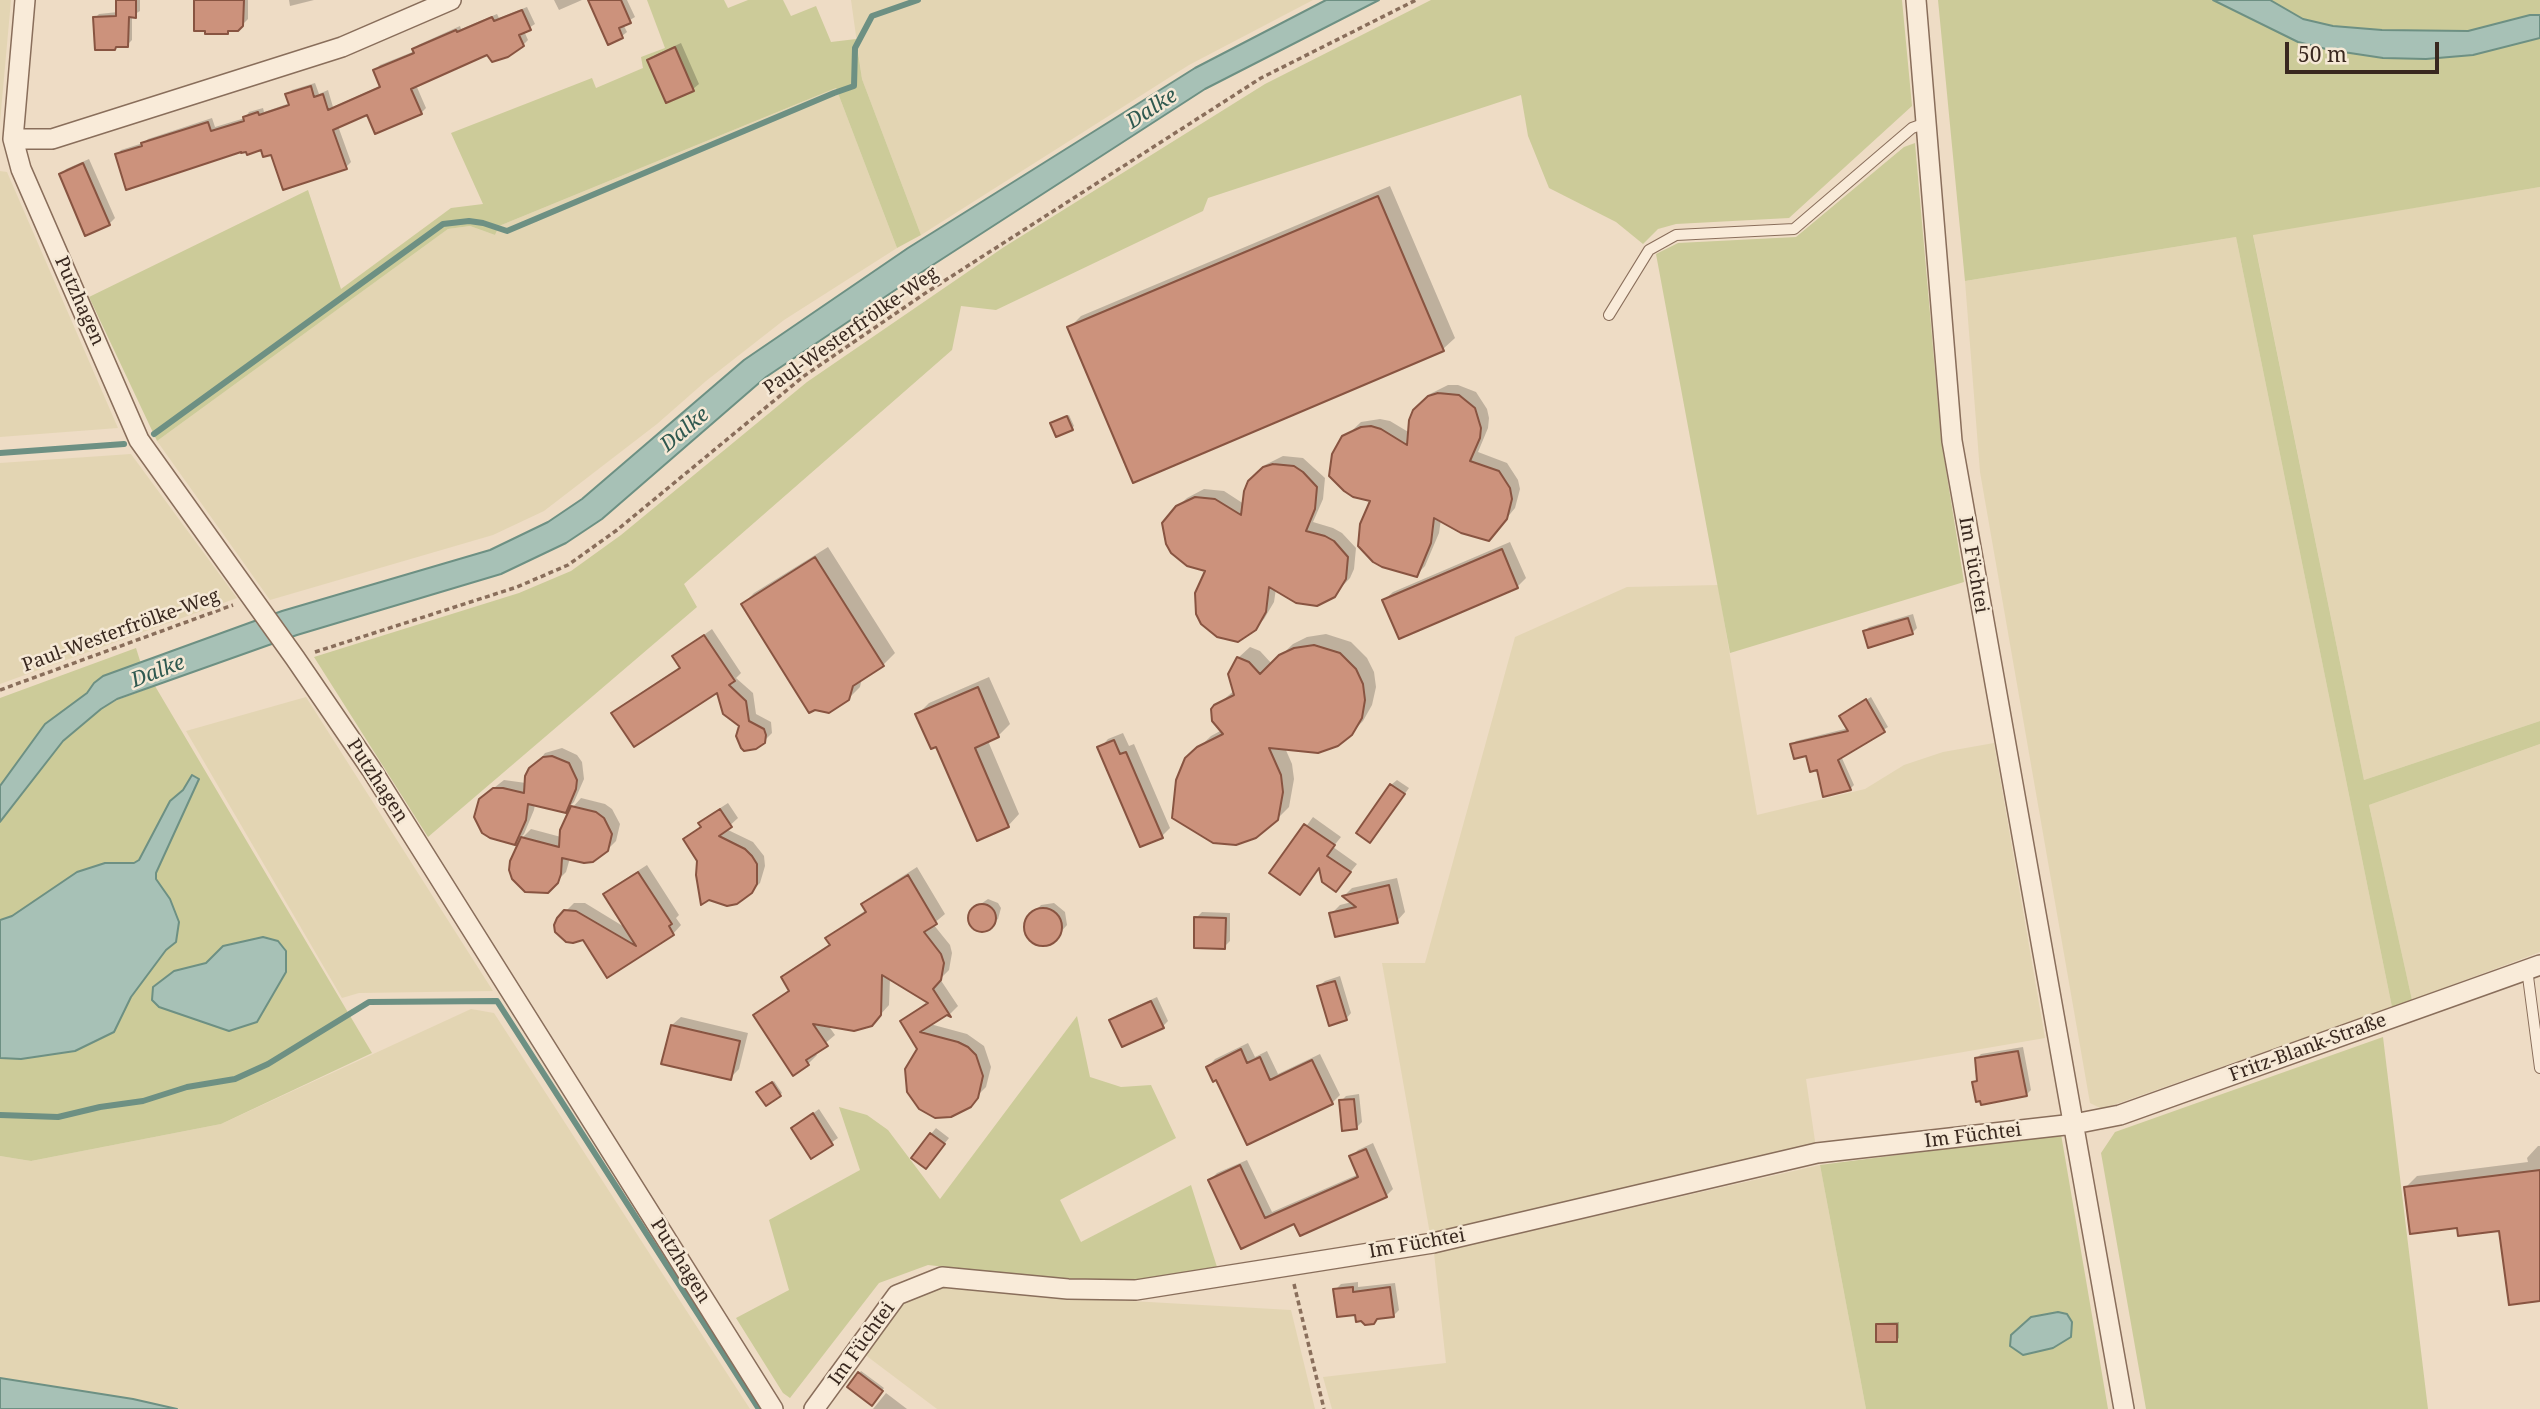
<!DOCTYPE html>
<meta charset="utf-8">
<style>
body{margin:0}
#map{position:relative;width:2540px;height:1409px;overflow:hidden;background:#eedcc5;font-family:"Noto Serif",serif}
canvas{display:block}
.scale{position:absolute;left:2285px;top:42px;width:154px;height:32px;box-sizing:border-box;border:4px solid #39281f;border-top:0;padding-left:9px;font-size:21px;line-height:24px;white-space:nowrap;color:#39281f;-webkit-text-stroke:5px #f5e8d5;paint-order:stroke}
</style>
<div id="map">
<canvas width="2540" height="1409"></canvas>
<div class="scale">50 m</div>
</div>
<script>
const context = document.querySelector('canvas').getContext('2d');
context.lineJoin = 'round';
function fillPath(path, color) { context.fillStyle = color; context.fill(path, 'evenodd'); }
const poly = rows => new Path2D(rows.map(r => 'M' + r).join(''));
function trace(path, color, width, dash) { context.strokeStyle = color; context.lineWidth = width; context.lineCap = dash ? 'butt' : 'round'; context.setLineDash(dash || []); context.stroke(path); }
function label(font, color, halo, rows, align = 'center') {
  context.font = font + ' "Noto Serif",serif'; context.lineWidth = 5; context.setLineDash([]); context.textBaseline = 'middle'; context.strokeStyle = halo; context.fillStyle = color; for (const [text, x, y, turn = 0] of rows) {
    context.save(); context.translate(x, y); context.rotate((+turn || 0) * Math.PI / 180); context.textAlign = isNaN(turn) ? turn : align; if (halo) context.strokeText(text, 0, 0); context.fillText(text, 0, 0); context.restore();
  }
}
const farmland = poly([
 [0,0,11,0,0,122],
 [851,0,1313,0,1189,65,921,235,862,79],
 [836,88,897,248,784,320,706,381,657,424,544,511,493,535,270,600,157,441,448,229,470,226,495,235,499,226],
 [0,171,7,172,118,428,0,437],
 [2540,187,2540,721,2364,780,2253,234],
 [2236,237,2392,1007,2102,1109,2090,1103,1980,472,1965,281],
 [131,454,237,598,0,684,0,463],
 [1718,585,1757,815,1865,789,1904,765,1943,752,1994,743,2045,1038,1806,1079,1816,1148,1430,1234,1382,963,1425,963,1515,637,1627,587],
 [306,697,493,991,359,993,342,998,186,731],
 [2540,744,2540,952,2412,1000,2369,805],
 [471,1009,494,1013,750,1409,177,1409,133,1399,0,1378,0,1156,31,1161,221,1124],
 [1820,1165,1866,1409,1332,1409,1323,1377,1446,1363,1434,1253],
 [944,1284,1095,1299,1291,1310,1315,1409,937,1409,864,1354,901,1302]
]);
const green = poly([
 [647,0,724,0,728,8,748,0,783,0,791,16,816,6,831,42,856,39,862,79,921,235,897,248,836,88,499,226,495,235,470,226,448,229,157,441,89,297,308,190,341,289,451,208,483,204,451,133,592,78,596,88,643,68,641,57,665,48],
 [1431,0,1902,0,1912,106,1789,218,1676,224,1658,229,1643,244,1616,222,1549,188,1528,136,1521,95,1208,198,1203,211,996,310,961,306,952,350,684,584,697,607,428,837,314,657,519,593,571,571,621,535,807,382,1004,247,1265,84],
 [1938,0,2213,0,2298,42,2383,58,2426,59,2473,55,2540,38,2540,187,2253,235,2364,780,2540,721,2540,744,2369,805,2412,1000,2392,1007,2236,237,1965,281],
 [2270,0,2540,0,2540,15,2530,15,2468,31,2382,30,2333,26,2303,19],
 [1915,143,1941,439,1964,582,1730,653,1656,254,1678,243,1796,237,1904,147],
 [136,648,141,664,103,676,94,683,87,693,45,724,0,786,0,698],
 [155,686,372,1053,221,1124,31,1161,0,1156,0,1058,21,1059,114,1032,131,997,166,950,176,942,170,899,156,879,156,873,199,779,170,801,140,860,134,863,105,863,12,916,0,920,0,822,63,741,101,709,117,700],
 [223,946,229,1031,197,966,206,963],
 [1077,1016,1090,1077,1121,1087,1151,1085,1176,1138,1060,1200,1081,1242,1191,1185,1217,1267,1134,1282,1068,1281,928,1265,879,1283,790,1398,783,1393,736,1318,789,1290,769,1220,860,1170,839,1107,867,1115,888,1130,940,1199],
 [2383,1037,2428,1409,2146,1409,2101,1153,2115,1132],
 [2061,1134,2108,1409,1866,1409,1820,1165]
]);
const water = poly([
 [1326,0,1379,0,1205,89,925,270,766,377,602,519,566,543,501,574,297,635,117,699,101,709,63,741,0,822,0,786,45,724,87,693,94,683,103,676,282,611,490,550,548,522,582,499,744,360,908,248,1195,68,1326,0],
 [2213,0,2270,0,2303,19,2333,26,2382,30,2468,31,2530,15,2540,15,2540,38,2473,55,2426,59,2383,58,2330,50,2298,42,2213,0],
 [192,775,199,779,156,873,156,879,170,899,179,922,176,942,166,950,131,997,114,1032,75,1051,21,1059,0,1058,0,920,12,916,77,872,105,863,134,863,139,860,170,801,183,790,192,775],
 [263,937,278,941,286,951,286,972,257,1022,229,1031,159,1007,152,1000,153,987,174,971,206,963,223,946,263,937],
 [2058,1312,2067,1314,2072,1322,2071,1337,2053,1348,2023,1355,2010,1346,2011,1335,2031,1317,2058,1312],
 [0,1378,133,1399,177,1409,0,1409,0,1378]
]);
const shadow = poly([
 [118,0,140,0,140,11,132,16,132,40,127,45,118,45,115,48,95,18,99,14,118,12],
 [195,0,248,0,248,19,238,29,230,29,227,32],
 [275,0,314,0,290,6,289,0],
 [554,0,582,0,559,10],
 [590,0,627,0,635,17,623,24,627,32,622,36],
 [527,7,535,24,524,31,528,40,523,45,488,52,416,85,426,108,421,113,368,113,338,126,351,162,346,167,262,148,117,155,121,150,143,143,148,139,212,118,215,127,245,118,249,112,263,108,264,112,290,103,287,95,292,90,315,83,319,94,328,90,333,107,382,85,375,70,380,65,415,51,418,45,460,26,461,29,497,14,499,18],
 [681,43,699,84,693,89,667,101,649,60,655,55],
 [89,159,115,218,109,224,61,174,66,169],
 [1390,186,1455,338,1443,349,1069,328,1081,316],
 [1448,385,1458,385,1476,392,1487,409,1489,418,1488,428,1478,452,1507,463,1518,480,1520,489,1515,508,1497,530,1441,519,1439,533,1425,566,1416,575,1337,445,1361,422,1380,419,1390,421,1410,433,1421,403,1430,394],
 [1069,415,1074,426,1072,428,1052,423],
 [1283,456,1303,458,1325,478,1323,499,1313,522,1333,528,1342,533,1356,548,1354,569,1350,578,1334,595,1276,589,1274,602,1264,619,1255,628,1207,570,1177,507,1187,498,1204,489,1224,491,1244,504,1256,474,1265,465],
 [1510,542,1526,578,1517,587,1384,600,1393,592],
 [828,547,895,653,883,665,862,678,860,687,848,699,743,604,754,593],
 [1913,614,1917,628,1912,633,1864,632,1869,627],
 [712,629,741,673,736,678,753,693,756,714,771,722,772,733,764,741,740,726,718,690,613,713,621,706,681,666,675,656],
 [1326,634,1351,642,1367,658,1374,672,1376,687,1372,705,1363,721,1351,733,1285,748,1292,764,1294,779,1289,807,1277,819,1187,759,1211,736,1222,730,1216,706,1235,690,1238,658,1250,647,1260,651,1272,664,1293,644,1307,637],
 [989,677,1010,724,998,736,988,741,1019,814,1008,826,937,745,918,714,929,703],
 [1871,697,1888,727,1841,756,1854,785,1850,789,1818,768,1807,754,1792,745,1796,741,1849,728,1841,716],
 [1123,733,1129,746,1134,744,1170,828,1162,836,1100,748,1108,739],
 [562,748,577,755,582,762,584,779,574,802,565,811,535,804,534,810,524,834,515,843,490,791,504,780,526,783,526,777,545,753],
 [1397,780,1409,788,1375,836,1391,785],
 [581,798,605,804,612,809,620,824,616,841,607,850,570,858,566,872,547,891,522,838,531,829,561,837,573,807],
 [728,803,738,818,726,829,753,842,764,856,765,866,760,883,751,891,699,860,685,839,702,826,700,824,708,816],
 [1313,817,1341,837,1333,847,1357,864,1336,890,1320,866,1300,893,1272,873],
 [647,865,679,915,676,918,681,925,673,934,608,976,583,937,558,919,574,903,585,903,626,928,605,895,613,887],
 [917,867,945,914,933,924,950,945,952,953,949,970,940,979,958,1006,950,1014,947,1012,930,1024,967,1034,984,1046,991,1067,986,1087,961,1112,902,1021,928,1001,890,977,889,1005,880,1015,828,1025,835,1035,815,1052,817,1055,808,1064,756,1015,790,989,783,978,792,969,831,943,828,939,837,930,866,910,863,905,872,896],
 [1397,878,1405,912,1397,921,1331,914,1340,905,1352,902,1344,896,1352,888],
 [988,899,998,903,1001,908,998,919,982,931,976,930,969,921,972,910],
 [1054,903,1065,912,1067,925,1052,942,1038,944,1028,935,1026,922,1041,905],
 [1202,912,1230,913,1230,941,1224,947,1196,918],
 [1340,976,1351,1013,1346,1019,1319,986,1325,981],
 [1157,997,1168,1021,1163,1026,1111,1020,1117,1015],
 [681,1017,748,1033,739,1069,730,1078,672,1025],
 [1248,1043,1255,1057,1267,1051,1278,1074,1320,1054,1340,1095,1332,1103,1217,1078,1208,1067,1215,1059],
 [2023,1047,2031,1090,2026,1095,1974,1083,1978,1079,1977,1058,1981,1054],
 [774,1081,782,1093,767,1104,761,1090],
 [1359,1094,1362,1122,1357,1127,1341,1101,1346,1096],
 [819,1109,838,1138,812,1156,793,1128],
 [936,1128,949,1138,931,1161,931,1134],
 [1373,1143,1393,1189,1386,1196,1295,1221,1242,1246,1210,1180,1217,1173,1247,1160,1272,1212,1359,1174,1351,1157,1358,1150],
 [2538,1146,2540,1146,2540,1299,2501,1229,2458,1226,2406,1187,2417,1176,2528,1162,2527,1158],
 [1358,1282,1358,1287,1395,1283,1399,1310,1393,1316,1379,1317,1374,1323,1357,1313,1335,1290,1341,1284],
 [1899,1322,1899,1338,1896,1340,1878,1325,1880,1323],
 [861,1371,884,1388,871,1404,849,1386],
 [886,1393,907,1409,873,1409]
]);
const stream = poly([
 [154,434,443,224,469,221,483,223,507,231,834,93,854,86,855,48,872,16,918,0],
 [0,453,124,444],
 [0,1115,58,1117,100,1107,143,1101,187,1087,235,1079,268,1064,369,1002,497,1001,759,1409]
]);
const building = poly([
 [116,0,136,0,136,18,129,17,128,47,116,47,115,50,95,50,93,17,116,16,116,0],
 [194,0,244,0,243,26,238,31,228,31,228,34,205,34,205,31,194,31,194,0],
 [588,0,621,0,631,23,619,28,623,38,608,45,588,0],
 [522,10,531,30,519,35,524,46,508,57,492,62,487,55,411,89,422,114,375,134,367,115,333,130,347,169,283,190,271,155,263,157,261,150,247,155,246,152,241,153,241,152,126,190,115,154,142,146,141,143,208,122,211,131,244,121,243,117,258,112,259,115,289,105,285,94,311,86,314,97,323,94,328,110,380,87,373,70,414,53,412,49,456,30,457,32,492,17,494,21,522,10],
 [675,47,694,91,666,103,647,60,675,47],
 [83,163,110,225,85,236,59,174,83,163],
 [1378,196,1444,351,1133,483,1067,327,1378,196],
 [1438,393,1459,395,1475,408,1481,428,1480,438,1470,461,1499,471,1510,488,1512,499,1507,519,1489,541,1461,533,1434,518,1431,543,1417,577,1382,567,1373,562,1358,546,1360,524,1370,501,1353,497,1344,491,1329,476,1332,454,1342,436,1361,427,1371,426,1381,429,1407,445,1409,420,1413,410,1428,396,1438,393],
 [1067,416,1073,430,1056,437,1050,423,1067,416],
 [1273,464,1294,466,1303,472,1317,487,1315,509,1306,531,1325,536,1334,541,1348,557,1346,579,1335,597,1317,606,1296,603,1269,587,1266,612,1256,630,1238,642,1217,637,1201,624,1196,614,1195,593,1205,571,1187,566,1171,553,1166,544,1162,523,1176,506,1195,497,1215,499,1241,515,1244,491,1248,481,1263,467,1273,464],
 [1502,549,1518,588,1399,639,1382,600,1502,549],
 [815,557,884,666,853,686,849,700,829,713,815,710,809,713,741,604,815,557],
 [1908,618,1913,634,1868,648,1863,631,1908,618],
 [704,635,735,681,729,685,746,701,749,721,764,729,766,735,765,743,756,749,744,751,741,748,736,736,739,726,723,714,717,693,634,747,611,713,680,668,672,656,704,635],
 [1314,645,1340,653,1356,669,1363,684,1365,700,1362,718,1352,735,1338,746,1318,753,1269,748,1281,775,1283,792,1278,820,1256,838,1236,845,1213,843,1172,818,1176,780,1185,758,1197,747,1223,734,1212,721,1211,709,1214,705,1234,695,1228,674,1237,657,1249,662,1260,674,1279,655,1294,648,1314,645],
 [978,687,999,737,975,748,1009,827,977,841,936,747,931,749,915,714,978,687],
 [1866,699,1885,732,1838,760,1851,790,1823,797,1817,770,1810,772,1806,756,1794,759,1790,744,1848,731,1839,716,1866,699],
 [1114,740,1120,754,1126,752,1163,838,1140,847,1097,747,1114,740],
 [552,756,569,763,577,780,576,789,566,813,528,804,526,820,515,845,490,838,482,833,474,817,479,799,493,788,503,788,524,793,525,776,529,768,543,757,552,756],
 [1390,784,1405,794,1370,843,1356,833,1390,784],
 [571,806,596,812,604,818,612,834,608,851,593,862,584,863,562,858,561,874,558,883,548,893,525,892,512,879,509,870,510,861,521,837,559,847,560,830,571,806],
 [720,809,732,827,719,836,745,849,752,856,757,864,757,884,752,893,737,904,727,906,709,900,701,905,696,875,697,861,683,839,701,827,698,823,720,809],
 [1304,824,1335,845,1327,856,1351,872,1336,892,1322,882,1319,868,1300,895,1269,873,1304,824],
 [638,872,672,924,669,926,674,935,607,978,583,940,573,943,566,942,555,932,554,925,557,918,564,910,576,911,636,946,603,894,638,872],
 [908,875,937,924,924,932,941,954,944,963,941,980,933,989,951,1017,947,1015,920,1032,958,1042,968,1047,976,1055,983,1076,978,1098,971,1107,951,1117,935,1118,919,1109,907,1092,905,1069,917,1049,900,1021,928,1003,882,975,881,1015,872,1026,854,1031,813,1024,828,1046,806,1060,809,1065,793,1076,753,1015,789,991,781,977,830,945,825,938,866,912,861,904,908,875],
 [1389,885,1398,923,1335,937,1329,913,1356,907,1342,896,1389,885],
 '968 918a14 14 0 1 1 28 0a14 14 0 1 1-28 0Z',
 '1024 927a19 19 0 1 1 38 0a19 19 0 1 1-38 0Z',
 [1194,917,1226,918,1225,949,1194,948,1194,917],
 [1335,981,1347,1020,1329,1026,1317,986,1335,981],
 [1151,1001,1164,1028,1122,1047,1109,1020,1151,1001],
 [671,1025,740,1041,731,1080,661,1064,671,1025],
 [1241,1049,1247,1063,1260,1057,1270,1080,1312,1060,1333,1104,1247,1145,1216,1080,1213,1082,1206,1067,1241,1049],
 [2018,1051,2027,1096,1981,1105,1980,1101,1976,1102,1972,1082,1977,1081,1975,1058,2018,1051],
 [772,1082,781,1096,766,1106,756,1092,772,1082],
 [1354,1099,1357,1129,1342,1131,1339,1100,1354,1099],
 [813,1113,833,1145,811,1159,791,1128,813,1113],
 [930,1133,945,1144,926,1169,911,1158,930,1133],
 [1366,1149,1387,1197,1300,1236,1294,1224,1241,1249,1208,1180,1240,1165,1265,1218,1358,1177,1349,1156,1366,1149],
 [2540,1170,2540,1301,2509,1305,2499,1231,2458,1236,2457,1228,2410,1234,2404,1187,2540,1170],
 [1353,1287,1353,1292,1390,1287,1394,1317,1377,1319,1374,1324,1365,1325,1361,1321,1356,1322,1355,1315,1337,1317,1333,1289,1353,1287],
 [1876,1324,1897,1324,1897,1342,1876,1342,1876,1324],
 [858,1372,883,1391,872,1406,847,1387,858,1372]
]);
const path = poly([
 [315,652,517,587,568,565,617,530,804,376,927,292,1261,78,1416,0],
 [0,690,233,605],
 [1294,1284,1324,1409]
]);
const lane = poly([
 [1609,315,1649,250,1676,235,1794,229,1912,128,1926,123],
 [2527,969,2540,1068]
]);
const street = poly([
 [25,0,13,139,21,169,139,440,295,658,371,769,773,1409],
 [1916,0,1952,441,2124,1409],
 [13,139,52,139,342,47,451,0],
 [814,1409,897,1295,942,1277,1068,1289,1136,1290,1433,1243,1817,1153,2074,1124,2120,1115,2540,965]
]);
const streetNames = [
 ["Putzhagen",79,301,66],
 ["Paul-Westerfrölke-Weg",851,331,-35],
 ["Im Füchtei",1973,565,80],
 ["Paul-Westerfrölke-Weg",121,631,-20],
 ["Putzhagen",377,781,57],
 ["Fritz-Blank-Straße",2308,1048,-20],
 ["Im Füchtei",1973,1136,-7],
 ["Im Füchtei",1417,1244,-10],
 ["Putzhagen",680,1261,58],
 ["Im Füchtei",862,1344,-54]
];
const waterNames = [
 ["Dalke",1152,109,-33],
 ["Dalke",685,430,-40],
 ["Dalke",158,672,-21]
];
fillPath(farmland, '#e3d5b3');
fillPath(green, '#cccb99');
fillPath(water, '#a7c1b6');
trace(water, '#6d9083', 2);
fillPath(shadow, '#0003');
trace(stream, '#6d9083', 6);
fillPath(building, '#cc927c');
trace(building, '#885441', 2);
trace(lane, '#896e5b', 12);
trace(street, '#896e5b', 22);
trace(path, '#896e5b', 3.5, [5, 3.5]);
trace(lane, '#f9ebd9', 10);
trace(street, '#f9ebd9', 19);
label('19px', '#39281f', '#f5e8d5', streetNames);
label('italic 21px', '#2f5950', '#f5e8d5', waterNames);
</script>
